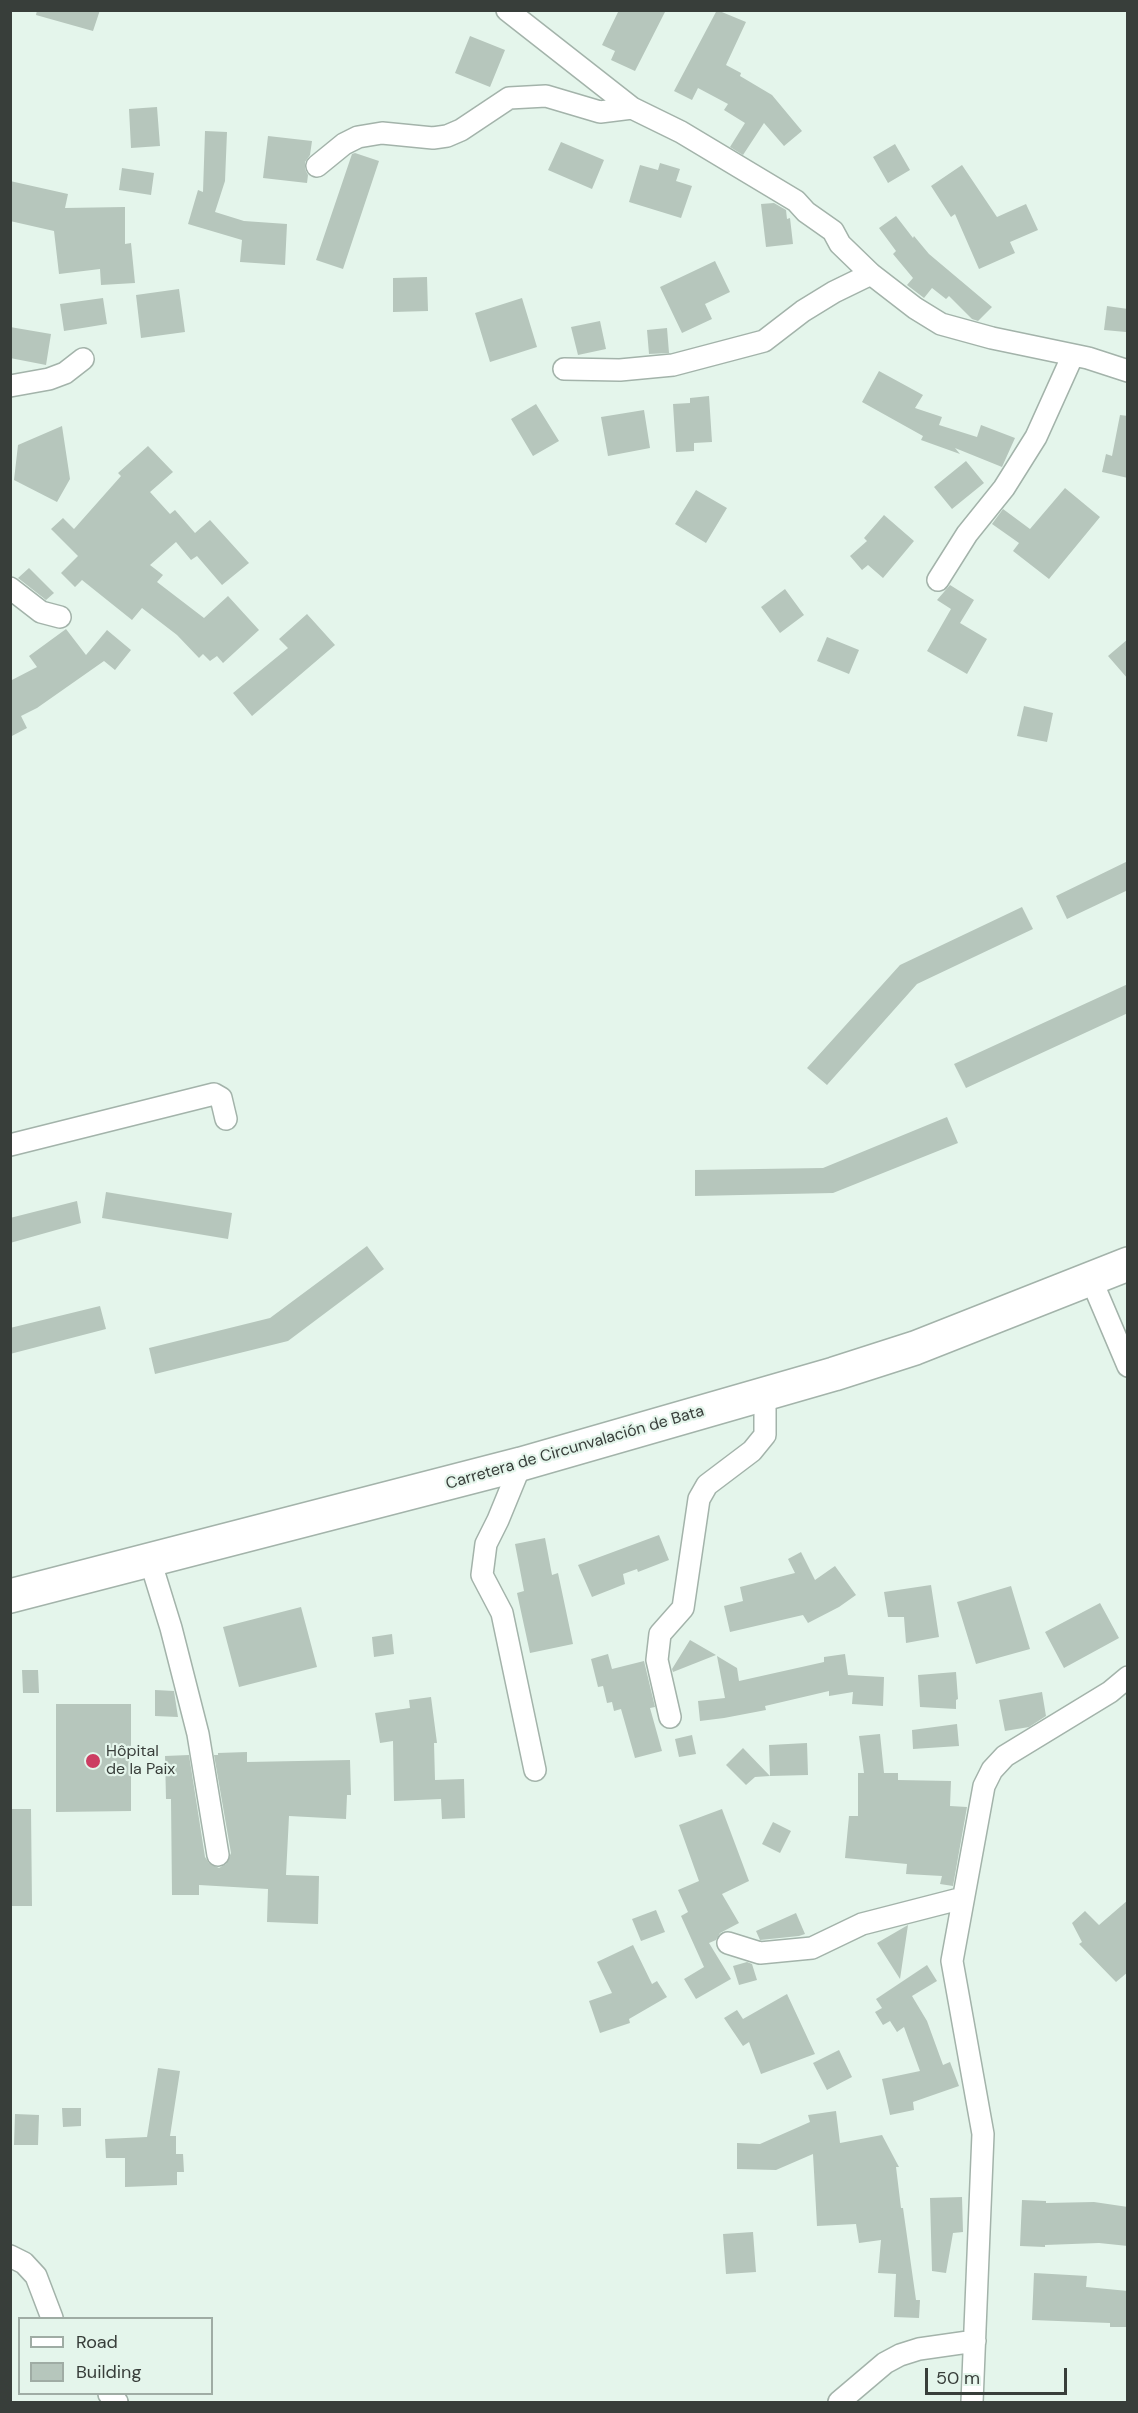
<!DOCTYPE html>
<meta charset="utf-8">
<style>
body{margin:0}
#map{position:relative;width:1138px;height:2413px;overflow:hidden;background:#e4f5eb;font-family:"DM Sans",sans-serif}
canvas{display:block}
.frame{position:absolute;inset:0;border:12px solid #383e3a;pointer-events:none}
.legend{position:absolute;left:18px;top:2317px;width:195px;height:78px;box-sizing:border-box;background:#e4f5eb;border:2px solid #9faca4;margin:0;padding:8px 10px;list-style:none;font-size:18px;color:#383e3a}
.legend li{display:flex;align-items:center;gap:12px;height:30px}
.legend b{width:30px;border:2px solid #9faca4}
.scale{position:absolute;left:925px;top:2368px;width:142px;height:27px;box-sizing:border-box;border:3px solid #383e3a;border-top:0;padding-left:8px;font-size:18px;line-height:21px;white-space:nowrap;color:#383e3a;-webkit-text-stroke:4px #e4f5eb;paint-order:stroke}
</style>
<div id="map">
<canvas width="1138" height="2413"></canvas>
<div class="frame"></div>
<ul class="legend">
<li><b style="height:8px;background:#fff"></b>Road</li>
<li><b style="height:16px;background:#b6c6bc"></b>Building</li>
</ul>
<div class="scale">50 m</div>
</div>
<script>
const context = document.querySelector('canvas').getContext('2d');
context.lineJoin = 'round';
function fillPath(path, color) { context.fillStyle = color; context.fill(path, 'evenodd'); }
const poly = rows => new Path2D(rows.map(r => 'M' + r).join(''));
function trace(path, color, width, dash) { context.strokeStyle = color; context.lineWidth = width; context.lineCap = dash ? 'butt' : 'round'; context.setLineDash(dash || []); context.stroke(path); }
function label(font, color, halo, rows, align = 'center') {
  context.font = font + ' "DM Sans",sans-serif'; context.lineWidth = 4.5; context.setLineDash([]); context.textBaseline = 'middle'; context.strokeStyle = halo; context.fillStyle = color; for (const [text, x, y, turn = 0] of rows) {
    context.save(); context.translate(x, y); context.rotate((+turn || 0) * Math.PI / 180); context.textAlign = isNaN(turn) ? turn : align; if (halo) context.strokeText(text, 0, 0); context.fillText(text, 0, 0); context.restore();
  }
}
const building = poly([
 [37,10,100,10,93,31,36,15],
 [619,10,666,10,635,71,611,60,615,51,602,45],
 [717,10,746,22,726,65,741,73,740,76,772,95,802,131,784,146,764,123,743,155,730,147,745,123,724,110,728,104,698,88,692,100,674,91],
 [470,36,505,50,490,87,455,73],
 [157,107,160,146,131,148,129,109],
 [205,131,227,132,225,181,215,212,244,221,287,224,285,265,240,262,242,240,188,224,198,190,203,192],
 [268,136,312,141,310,155,305,162,305,169,308,175,307,183,263,178],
 [561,142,604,160,592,189,548,170],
 [895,144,910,170,888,183,873,157],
 [355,153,379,161,343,269,316,260,352,154],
 [660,163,680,169,676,181,692,186,681,218,629,202,640,165,658,170],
 [962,165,997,217,1026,204,1038,230,1010,242,1015,253,979,269,955,214,951,217,931,186],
 [122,168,154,173,151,195,119,190],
 [10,181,68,194,65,208,125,207,125,244,131,243,135,283,101,285,100,269,59,274,54,231,10,221],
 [774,203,786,210,787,219,790,218,793,244,766,247,761,204],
 [896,216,913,238,914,236,929,254,992,307,978,321,972,319,949,296,946,299,932,288,924,298,907,285,913,278,893,254,896,251,879,228],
 [715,261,730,292,705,304,712,319,682,333,660,287],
 [427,277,428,311,393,312,393,278],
 [179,289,185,332,141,338,136,295],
 [103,298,107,324,64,331,60,304],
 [522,298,537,347,490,362,475,313],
 [1107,306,1128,309,1126,332,1104,330],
 [600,321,606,349,578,355,571,327],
 [10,327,51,334,46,365,10,358],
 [667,328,669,353,649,354,647,330],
 [879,371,923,395,915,408,942,417,939,425,977,437,981,425,1015,438,1002,467,955,448,960,454,921,440,923,436,862,402],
 [709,396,712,442,694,443,694,451,676,452,673,404,690,403,690,398],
 [536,404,559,441,533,456,511,419],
 [644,410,650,448,608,456,601,417],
 [1120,415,1128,416,1128,478,1102,472,1106,454,1112,456],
 [62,426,70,479,57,502,14,480,18,445],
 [148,446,173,472,150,492,170,514,175,510,195,533,210,520,249,563,222,585,197,556,191,560,176,542,150,565,163,575,157,582,204,618,228,596,259,630,223,663,217,656,210,661,203,654,199,658,177,635,142,608,132,620,82,580,75,587,61,573,78,556,51,529,63,518,74,529,121,476,118,473],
 [966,461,984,483,952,509,934,487],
 [1065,488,1100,517,1049,579,1013,551,1019,543,992,524,1003,509,1030,529],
 [696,490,727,508,706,543,675,524],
 [884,515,914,541,883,578,868,565,862,570,850,556,867,541,864,538],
 [29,568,54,593,46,600,18,578],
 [950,585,974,600,960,623,987,639,967,674,927,651,951,609,937,600],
 [785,589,804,615,780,633,761,607],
 [307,614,335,645,252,716,233,693,288,648,279,639],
 [66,629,86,655,107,630,131,650,115,670,104,661,37,708,21,716,27,728,10,737,10,681,37,667,29,656],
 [827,637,859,650,849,674,817,661],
 [1128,639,1128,679,1108,656],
 [1024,706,1053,713,1047,742,1017,736],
 [1128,861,1128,890,1067,919,1056,896],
 [1022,907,1033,929,917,984,827,1085,807,1068,900,965],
 [1128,984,1128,1013,966,1088,954,1064],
 [947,1117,958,1143,833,1193,695,1196,695,1170,823,1168],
 [106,1192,232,1213,228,1239,102,1218],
 [77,1201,81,1223,10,1243,10,1218],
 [367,1246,384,1269,288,1341,155,1374,149,1348,270,1318],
 [100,1306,106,1329,10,1354,10,1328],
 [659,1535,669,1560,638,1572,637,1569,623,1574,625,1584,592,1597,578,1565],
 [545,1538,552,1575,558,1573,573,1644,530,1653,517,1593,524,1591,515,1544],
 [801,1552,815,1580,835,1566,856,1595,839,1607,808,1623,803,1615,730,1632,724,1606,743,1601,740,1587,795,1573,788,1559],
 [931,1585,939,1637,906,1643,904,1617,888,1617,884,1592],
 [1011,1586,1030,1649,976,1664,957,1602],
 [1100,1603,1119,1638,1064,1668,1045,1632],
 [301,1607,317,1667,239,1687,223,1627],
 [392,1634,394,1654,374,1657,372,1637],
 [690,1640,716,1655,673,1672,672,1669],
 [608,1654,612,1669,644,1661,655,1707,650,1708,662,1751,635,1758,621,1709,614,1711,612,1702,607,1703,603,1686,598,1687,591,1659],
 [845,1654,848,1675,884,1677,883,1706,852,1704,853,1692,829,1696,829,1691,765,1706,766,1710,724,1718,700,1721,698,1701,725,1698,717,1656,737,1668,739,1681,824,1662,824,1657],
 [22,1670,38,1670,39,1693,23,1693],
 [956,1672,958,1699,956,1700,956,1709,920,1707,918,1675],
 [155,1690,174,1691,178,1717,155,1716],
 [1042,1692,1046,1716,1029,1727,1005,1731,999,1700],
 [431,1697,437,1743,434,1743,435,1780,464,1779,465,1818,442,1819,441,1799,394,1801,393,1741,380,1743,375,1713,410,1708,409,1700],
 [56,1704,131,1704,131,1811,56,1812],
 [957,1724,959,1746,913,1749,912,1730],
 [880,1734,884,1773,898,1773,898,1780,951,1781,950,1806,967,1807,953,1886,940,1884,942,1876,906,1874,907,1864,845,1858,849,1816,858,1816,858,1773,864,1773,859,1736],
 [692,1735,696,1754,679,1757,675,1739],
 [807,1743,808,1775,770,1776,769,1745],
 [743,1748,770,1776,755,1777,746,1785,726,1765],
 [247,1752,247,1762,350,1760,351,1795,347,1795,346,1819,289,1816,286,1875,319,1876,318,1924,267,1922,268,1889,199,1885,199,1895,172,1895,171,1799,166,1799,165,1756,189,1755,205,1857,209,1863,219,1868,226,1864,231,1853,214,1755,218,1755,218,1753],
 [12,1809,31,1809,32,1906,10,1906],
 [722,1809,749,1881,722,1894,739,1923,720,1933,716,1940,709,1943,731,1979,696,1999,684,1979,704,1967,681,1916,688,1912,678,1890,699,1881,679,1825],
 [773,1822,791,1831,780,1853,762,1844],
 [1128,1900,1128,1972,1116,1982,1079,1944,1082,1942,1072,1923,1085,1911,1099,1925],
 [656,1910,665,1932,641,1941,632,1919],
 [796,1913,805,1934,799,1936,760,1940,756,1931],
 [908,1925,900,1979,877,1943],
 [633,1945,652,1984,657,1981,667,1997,629,2019,630,2023,600,2033,589,2001,612,1993,597,1962],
 [747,1962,752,1964,757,1980,739,1985,733,1966],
 [927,1965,937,1981,912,1996,927,2021,943,2065,950,2062,959,2086,913,2102,914,2110,890,2115,882,2079,920,2071,904,2027,897,2032,890,2021,883,2025,875,2012,882,2008,876,1999],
 [787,1994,815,2054,761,2074,749,2042,743,2046,724,2018,737,2010,743,2019],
 [839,2050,852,2077,827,2090,813,2063],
 [158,2068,180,2071,170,2136,176,2136,176,2154,183,2154,184,2172,177,2172,177,2185,125,2187,125,2158,106,2158,105,2139,147,2137],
 [62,2108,81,2108,81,2126,63,2127],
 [836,2111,840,2143,882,2135,899,2167,896,2167,901,2208,903,2208,916,2300,920,2300,919,2318,894,2317,896,2274,878,2273,881,2240,859,2243,856,2224,817,2226,813,2154,776,2170,737,2169,737,2143,760,2144,810,2122,808,2115],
 [15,2114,39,2115,38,2145,14,2145],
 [962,2197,963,2232,953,2233,946,2273,932,2271,930,2198],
 [1022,2200,1046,2201,1046,2203,1094,2202,1128,2207,1128,2246,1099,2243,1045,2245,1045,2247,1020,2246],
 [753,2232,756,2272,726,2274,723,2234],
 [1034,2273,1087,2276,1086,2287,1128,2291,1128,2327,1110,2327,1110,2323,1032,2320]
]);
const street = poly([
 [507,10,632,108,681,132,796,201,806,212,833,231,840,244,871,274,915,308,941,324,992,338,1088,358,1128,371],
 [317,166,344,144,358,137,382,133,433,138,447,136,461,130,509,98,546,96,600,112,632,108],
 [564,369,620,370,673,365,764,341,803,311,834,292,871,274],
 [10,386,49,379,65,373,83,359],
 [938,580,967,534,1004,488,1036,437,1073,355],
 [10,588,41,612,60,617],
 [10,1145,214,1094,221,1098,226,1119],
 [1091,1279,1128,1366],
 [521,1464,498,1520,486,1544,482,1575,502,1613,535,1770],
 [150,1560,171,1628,198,1734,218,1855],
 [670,1717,657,1660,660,1634,683,1608,699,1499,707,1485,752,1451,765,1435,765,1394],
 [728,1943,760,1953,812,1948,862,1924,963,1898],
 [10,2256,24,2263,36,2276,52,2318],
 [109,2394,117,2402],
 [839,2402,885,2363,900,2355,919,2349,975,2341],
 [972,2402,983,2134,952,1961,984,1786,992,1770,1005,1756,1110,1692,1128,1677]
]);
const primary = poly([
 [10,1596,521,1464,834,1374,915,1348,1128,1264]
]);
const markers = [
 [93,1761,8,"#cc3d62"]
];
const streetNames = [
 ["Carretera de Circunvalación de Bata",575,1448,-16]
];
const poiNames = [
 ["Hôpital",106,1752],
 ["de la Paix",106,1770]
];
fillPath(building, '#b6c6bc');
trace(street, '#a3b3aa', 24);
trace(primary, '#a3b3aa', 36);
trace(street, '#fff', 21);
trace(primary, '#fff', 33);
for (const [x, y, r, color] of markers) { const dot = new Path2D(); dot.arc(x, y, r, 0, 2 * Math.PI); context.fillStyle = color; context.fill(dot); trace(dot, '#e4f5eb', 2); }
label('16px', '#383e3a', '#e4f5eb', streetNames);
label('16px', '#383e3a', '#e4f5eb', poiNames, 'left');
</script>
